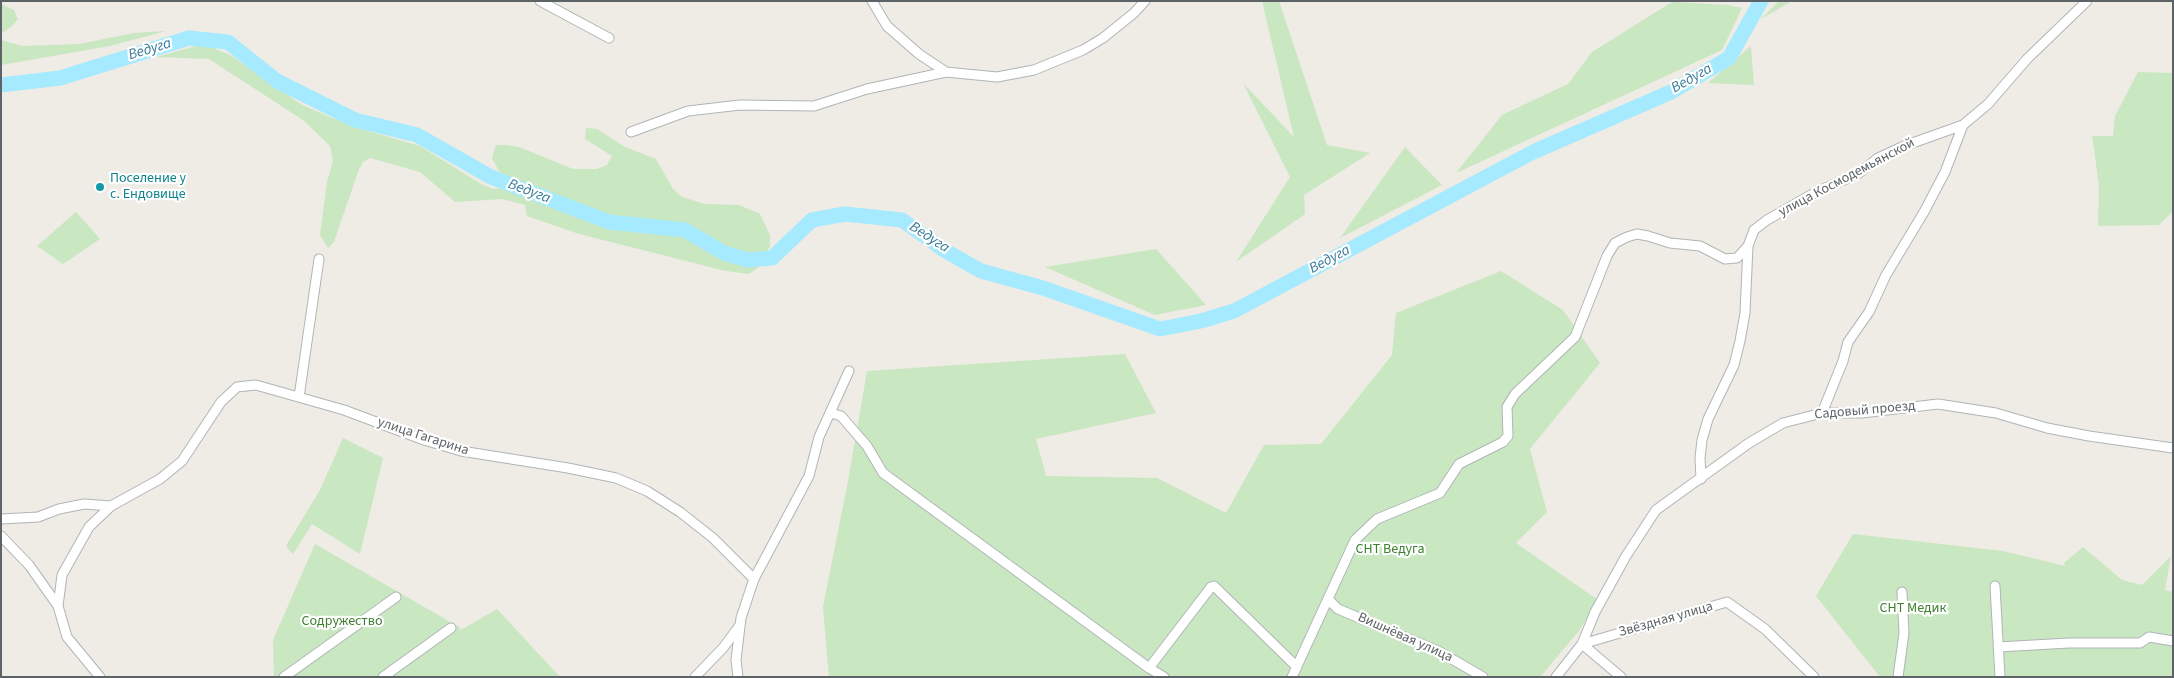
<!DOCTYPE html>
<meta charset="utf-8">
<style>
body{margin:0}
#map{position:relative;width:2174px;height:678px;overflow:hidden;background:#efebe5;font-family:"Source Sans 3",sans-serif}
canvas{display:block}
.frame{position:absolute;inset:0;border:2px solid #5d6366;pointer-events:none}
</style>
<div id="map">
<canvas width="2174" height="678"></canvas>
<div class="frame"></div>
</div>
<script>
const context = document.querySelector('canvas').getContext('2d');
context.lineJoin = 'round';
function fillPath(path, color) { context.fillStyle = color; context.fill(path, 'evenodd'); }
const poly = rows => new Path2D(rows.map(r => 'M' + r).join(''));
function trace(path, color, width, dash) { context.strokeStyle = color; context.lineWidth = width; context.lineCap = dash ? 'butt' : 'round'; context.setLineDash(dash || []); context.stroke(path); }
function label(font, color, halo, rows, align = 'center') {
  context.font = font + ' "Source Sans 3",sans-serif'; context.lineWidth = 4.5; context.setLineDash([]); context.textBaseline = 'middle'; context.strokeStyle = halo; context.fillStyle = color; for (const [text, x, y, turn = 0] of rows) {
    context.save(); context.translate(x, y); context.rotate((+turn || 0) * Math.PI / 180); context.textAlign = isNaN(turn) ? turn : align; if (halo) context.strokeText(text, 0, 0); context.fillText(text, 0, 0); context.restore();
  }
}
const green = poly([
 [1262,1,1279,1,1327,145,1370,153,1304,195,1305,214,1236,262,1290,177,1243,83,1294,137],
 [1779,1,1792,1,1761,19],
 [1672,2,1727,5,1742,8,1722,50,1456,173,1502,115,1568,84,1592,52],
 [1,4,14,10,18,19,12,26,1,34],
 [166,31,110,46,1,65,1,40,22,46,79,44,134,33],
 [204,44,232,56,302,105,354,127,420,146,481,184,493,189,504,188,502,177,492,158,496,145,507,145,519,147,573,169,597,169,607,165,612,156,585,139,586,128,597,129,625,147,656,159,673,189,682,197,705,204,739,205,760,214,770,235,770,246,759,267,749,274,726,271,579,234,527,216,525,205,502,199,455,202,420,172,370,158,363,162,359,169,334,242,328,248,320,235,327,182,333,161,330,146,303,120,209,59,156,57],
 [1751,46,1754,85,1708,83],
 [2138,72,2173,73,2173,211,2159,225,2098,226,2099,185,2092,136,2113,136,2115,116],
 [1405,147,1442,185,1340,238],
 [76,212,100,239,63,264,37,246],
 [1156,249,1206,305,1155,315,1045,267],
 [1501,271,1563,310,1600,363,1530,449,1547,512,1516,543,1598,600,1578,632,1540,677,829,677,823,607,848,481,867,371,1125,354,1156,413,1036,439,1046,476,1157,478,1226,513,1264,445,1321,444,1392,355,1396,313],
 [343,438,383,458,360,554,312,524,293,554,286,546,320,490],
 [1853,534,2003,551,2065,566,2064,563,2083,547,2122,580,2142,585,2171,556,2165,590,2173,592,2173,677,1880,677,1816,596],
 [315,544,459,627,461,630,497,609,560,677,274,677,273,640]
]);
const river = poly([
 [1,85,60,78,189,38,228,42,277,81,355,120,417,135,491,177,609,222,685,230,724,253,748,260,772,258,812,220,845,214,902,220,944,250,981,271,1043,288,1160,329,1201,321,1234,311,1533,152,1671,92,1729,58,1761,1]
]);
const street = poly([
 [540,1,609,38],
 [872,1,887,26,919,54,946,72],
 [631,132,688,111,740,105,814,106,867,89,946,72,997,77,1034,70,1083,50,1103,38,1134,13,1145,1],
 [299,397,319,259],
 [831,413,841,416,867,446,883,473,1149,668,1211,587,1214,586,1297,667],
 [1822,413,1843,361,1848,342,1869,312,1886,275,1924,212,1945,172,1963,125],
 [1701,479,1700,458,1702,440,1708,419,1734,365,1740,341,1745,313,1748,246,1754,230,1767,220,1818,191,1858,174,1878,158,1904,146,1963,125,1988,104,2027,59,2087,1],
 [1,519,38,517,59,509,84,504,111,506],
 [1,536,29,565,58,606],
 [1995,586,2000,677],
 [1328,599,1338,609,1438,651,1483,677],
 [1582,644,1727,602,1765,629,1814,677],
 [1582,644,1621,677],
 [1998,647,2069,643,2140,643,2149,637,2173,641],
 [1149,668,1164,677],
 [100,677,67,637,58,606,62,575,89,527,111,506,160,479,182,461,221,402,237,387,256,385,344,410,424,440,461,451,568,468,616,478,647,491,680,512,713,538,754,579],
 [284,677,396,597],
 [383,677,451,628],
 [695,677,723,648,740,625],
 [738,677,736,660,741,618,754,579,809,476,819,437,849,371],
 [1292,677,1355,540,1377,519,1440,493,1459,464,1503,442,1508,436,1507,407,1515,394,1575,337,1607,256,1615,243,1627,237,1637,234,1648,236,1670,243,1700,246,1725,259,1737,258,1748,246],
 [1556,677,1582,644,1595,612,1626,556,1656,510,1749,443,1783,423,1822,413,1862,413,1938,404,1996,413,2047,428,2089,436,2173,448],
 [1898,677,1904,633,1902,592]
]);
const markers = [
 [100,187,5,"#0f9aa8"]
];
const streetNames = [
 ["улица Космодемьянской",1847,178,-28],
 ["Садовый проезд",1865,411,-5],
 ["улица Гагарина",423,437,18],
 ["Звёздная улица",1666,620,-16],
 ["Вишнёвая улица",1405,638,24]
];
const cultureNames = [
 ["Поселение у",110,179],
 ["с. Ендовище",110,195]
];
const parkNames = [
 ["СНТ Ведуга",1390,550],
 ["СНТ Медик",1913,609],
 ["Содружество",342,622]
];
const waterNames = [
 ["Ведуга",150,50,-17],
 ["Ведуга",1692,79,-30],
 ["Ведуга",529,192,21],
 ["Ведуга",929,238,33],
 ["Ведуга",1330,260,-28]
];
fillPath(green, '#c9e7c1');
trace(river, '#a5eaff', 15);
trace(street, '#b0b5b8', 11);
trace(street, '#fff', 9);
for (const [x, y, r, color] of markers) { const dot = new Path2D(); dot.arc(x, y, r, 0, 2 * Math.PI); context.fillStyle = color; context.fill(dot); trace(dot, '#fff', 2); }
label('14px', '#5d6366', '#fff', streetNames);
label('14px', '#0d838f', '#fff', cultureNames, 'left');
label('14px', '#3e8031', '#fff', parkNames);
label('italic 15px', '#377b99', '#fff', waterNames);
</script>
